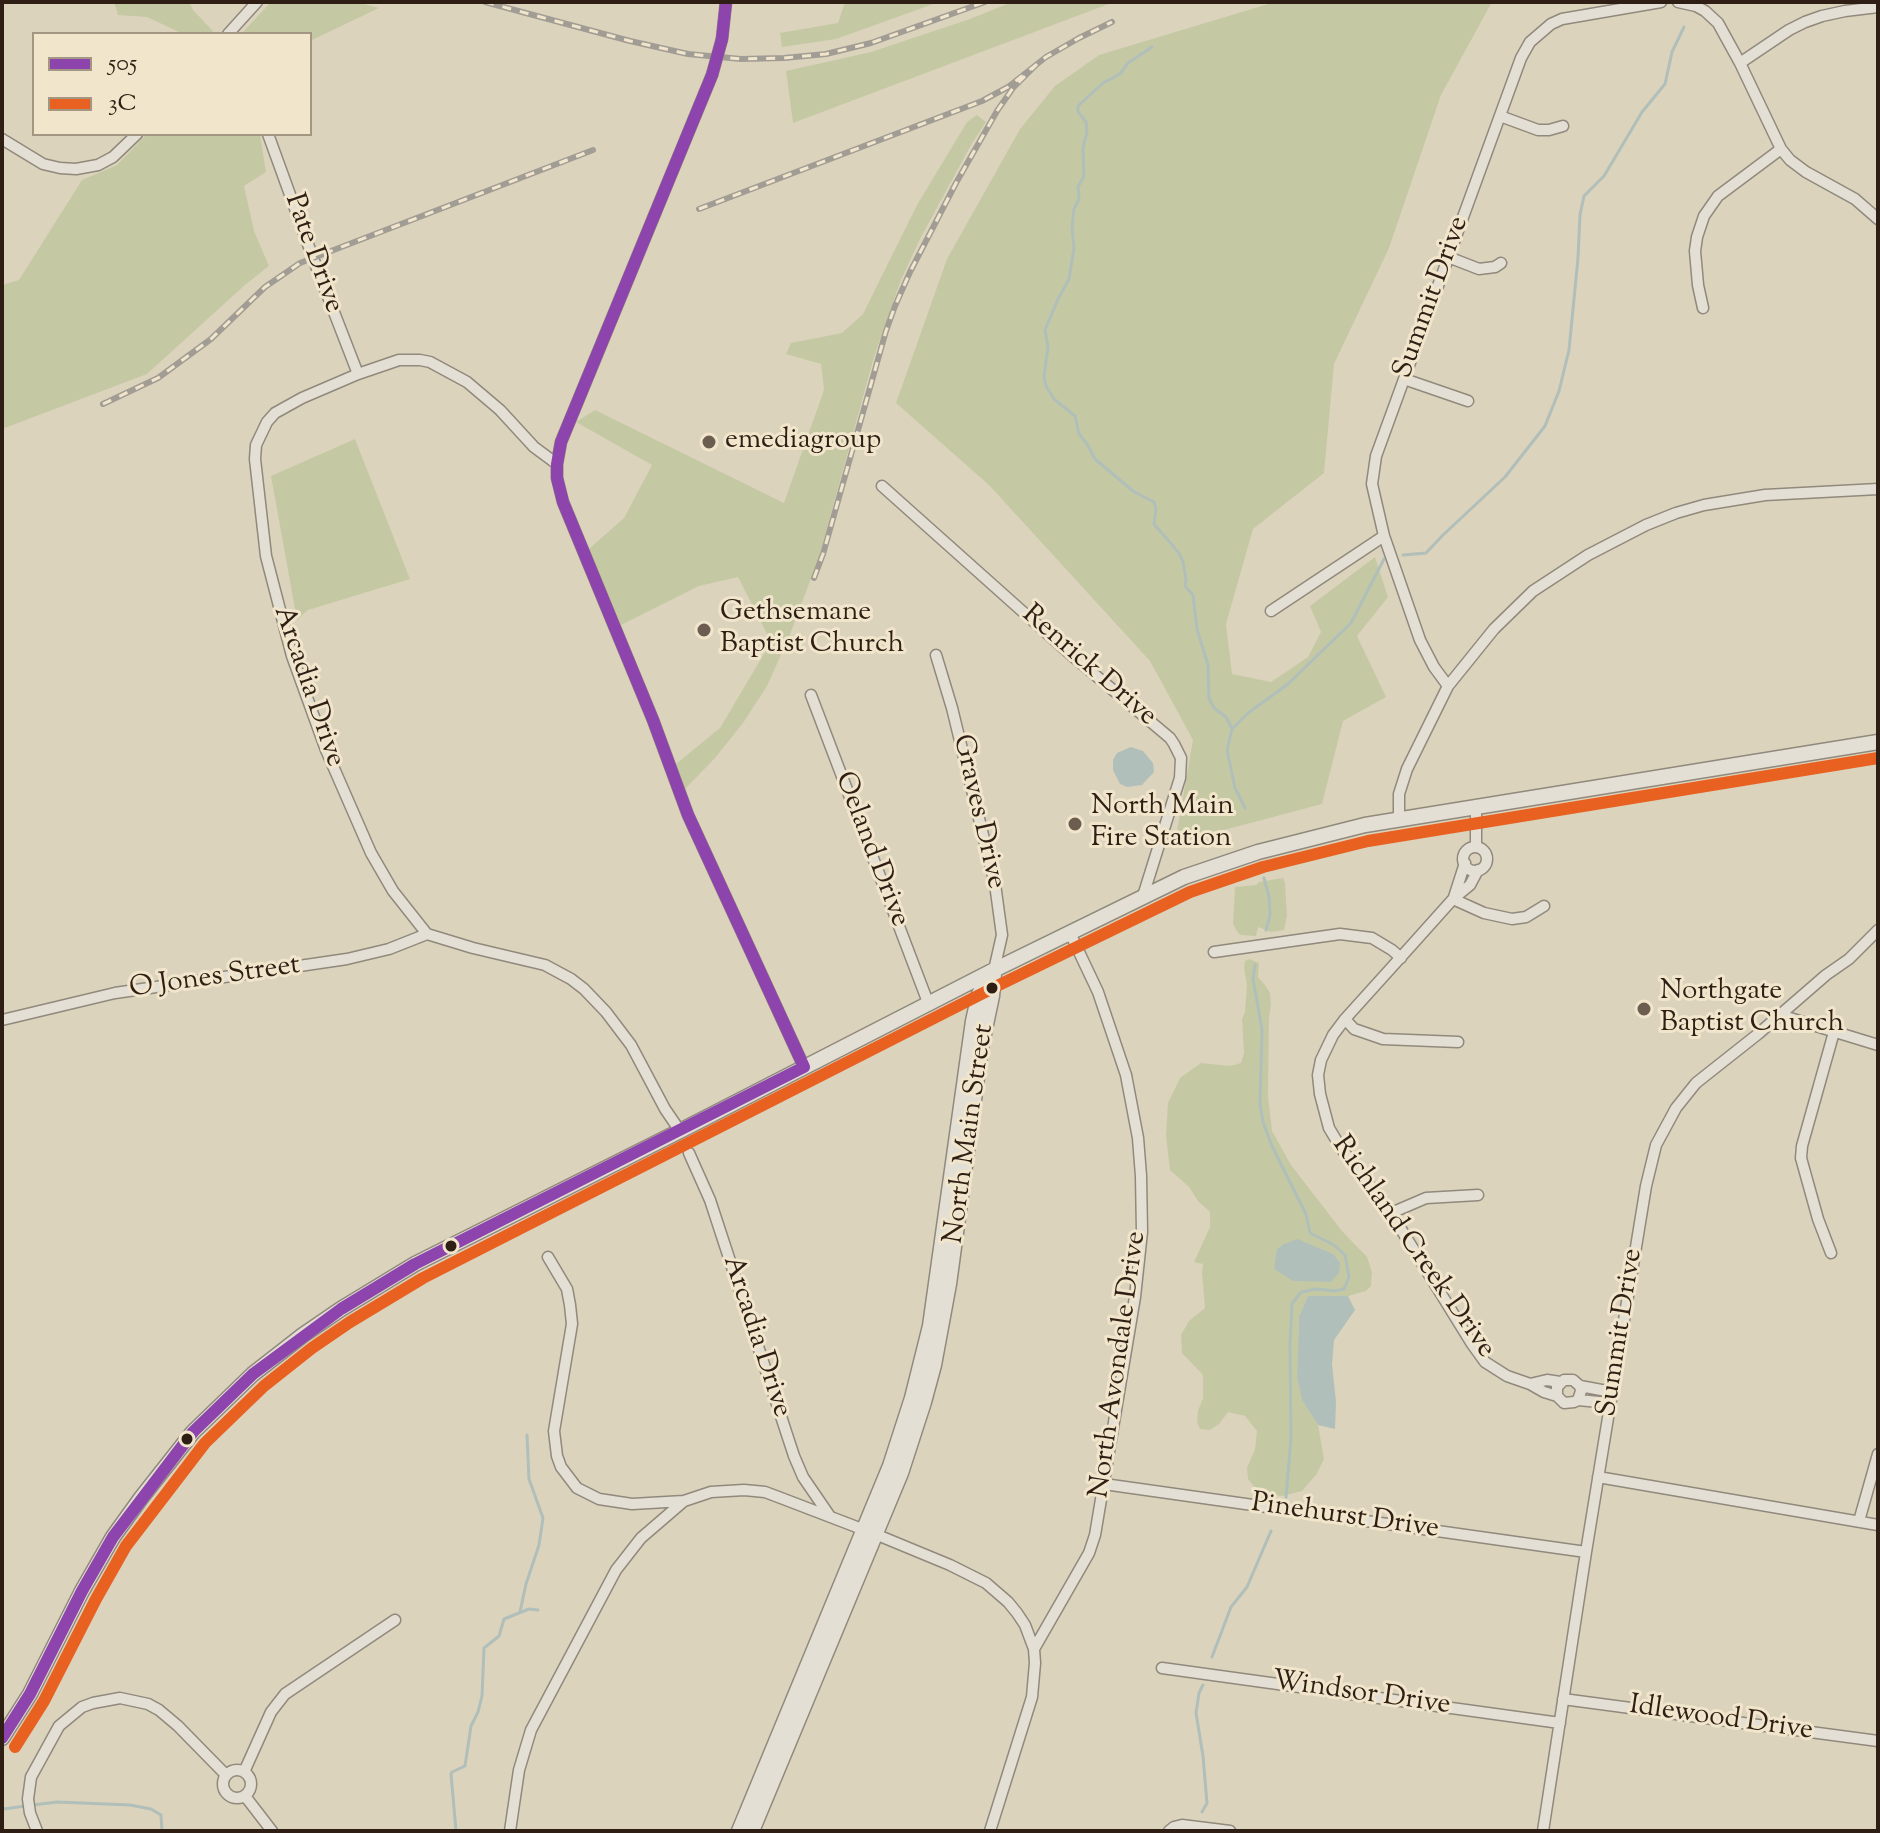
<!DOCTYPE html>
<style>
body{margin:0}
#map{position:relative;width:1880px;height:1833px;overflow:hidden;background:#dcd3bd;font-family:"Sorts Mill Goudy",serif}
canvas{display:block}
.frame{position:absolute;inset:0;border:4px solid #2e1e14;pointer-events:none}
.legend{position:absolute;left:32px;top:32px;width:280px;height:104px;box-sizing:border-box;background:#f1e6cc;border:2px solid #a39682;margin:0;padding:10px 14px;list-style:none;font-size:24px;color:#2e1e14}
.legend li{display:flex;align-items:center;gap:16px;height:40px}
.legend b{width:40px;border:2px solid #a39682}
</style>
<div id="map">
<canvas width="1880" height="1833"></canvas>
<div class="frame"></div>
<ul class="legend">
<li><b style="height:10px;background:#8e44ad"></b>505</li>
<li><b style="height:10px;background:#e86121"></b>3C</li>
</ul>
</div>
<script>
const context = document.querySelector('canvas').getContext('2d');
context.lineJoin = 'round';
function fillPath(path, color) { context.fillStyle = color; context.fill(path, 'evenodd'); }
const poly = rows => new Path2D(rows.map(r => 'M' + r).join(''));
function trace(path, color, width, dash) { context.strokeStyle = color; context.lineWidth = width; context.lineCap = dash ? 'butt' : 'round'; context.setLineDash(dash || []); context.stroke(path); }
function label(font, color, halo, rows, align = 'center') {
  context.font = font + ' "Sorts Mill Goudy",serif'; context.lineWidth = 6; context.setLineDash([]); context.textBaseline = 'middle'; context.strokeStyle = halo; context.fillStyle = color; for (const [text, x, y, turn = 0] of rows) {
    context.save(); context.translate(x, y); context.rotate((+turn || 0) * Math.PI / 180); context.textAlign = isNaN(turn) ? turn : align; if (halo) context.strokeText(text, 0, 0); context.fillText(text, 0, 0); context.restore();
  }
}
const green = poly([
 [114,2,189,2,193,10,213,31,210,34,183,34,147,17,118,15],
 [271,2,356,2,379,8,310,41,310,34,241,34],
 [845,2,939,2,836,39,782,47,780,33,838,23],
 [1012,2,1114,2,793,123,786,71,871,52,970,19],
 [1275,2,1492,2,1441,95,1389,248,1334,364,1324,473,1253,529,1226,624,1232,674,1271,682,1308,657,1321,632,1310,606,1375,557,1388,597,1357,636,1386,697,1343,721,1322,804,1175,843,1193,740,1150,661,989,485,896,403,947,259,1020,129,1055,86,1099,55],
 [977,115,986,122,971,145,920,239,901,280,874,357,819,557,789,637,767,686,743,723,715,758,685,789,676,764,720,728,771,642,738,577,699,586,621,625,589,549,624,518,652,465,576,422,595,410,784,503,824,390,821,364,786,354,791,343,842,333,863,314,917,205,967,122],
 [147,134,260,134,266,172,244,186,254,231,269,266,246,284,147,374,2,429,2,285,19,280,82,180,117,165],
 [355,439,410,579,308,610,297,620,271,476],
 [1283,878,1285,883,1287,916,1284,930,1271,932,1258,927,1256,936,1241,935,1238,933,1233,924,1235,887,1256,885,1259,882],
 [1249,959,1259,963,1258,977,1265,985,1270,993,1271,1004,1269,1018,1268,1096,1272,1131,1291,1165,1342,1231,1367,1257,1372,1272,1371,1286,1366,1291,1348,1296,1308,1296,1299,1316,1297,1378,1302,1400,1318,1425,1324,1459,1316,1475,1302,1491,1282,1496,1268,1494,1255,1488,1248,1479,1247,1468,1255,1449,1257,1431,1245,1416,1228,1412,1219,1424,1210,1430,1200,1429,1197,1422,1198,1411,1203,1398,1203,1375,1182,1353,1181,1335,1189,1321,1205,1308,1202,1273,1203,1264,1194,1262,1210,1227,1210,1212,1198,1201,1189,1187,1170,1170,1166,1135,1168,1103,1180,1078,1201,1063,1230,1066,1241,1063,1244,1053,1242,1019,1245,1012,1247,985,1244,968,1245,961]
]);
const water = poly([
 [1131,747,1143,751,1153,763,1154,772,1142,785,1127,787,1120,784,1113,770,1113,760,1117,753],
 [1297,1239,1333,1254,1340,1263,1339,1273,1331,1282,1293,1281,1274,1269,1277,1249,1284,1244],
 [1308,1296,1348,1296,1355,1310,1334,1340,1332,1364,1336,1402,1335,1429,1318,1425,1302,1400,1297,1378,1299,1316]
]);
const stream = poly([
 [1152,47,1128,63,1120,74,1103,83,1078,106,1078,112,1086,122,1087,132,1083,148,1084,176,1078,187,1079,199,1074,209,1072,227,1074,248,1069,279,1058,299,1045,330,1048,346,1044,377,1046,386,1054,399,1075,416,1079,434,1087,444,1095,459,1133,491,1154,502,1156,509,1154,524,1179,553,1183,562,1186,579,1185,586,1193,595,1197,629,1208,665,1209,698,1214,708,1226,717,1232,729],
 [1403,555,1426,553,1443,535,1505,477,1545,426,1559,391,1569,350,1578,258,1580,215,1584,196,1604,176,1642,112,1665,84,1672,52,1684,27],
 [1245,808,1235,788,1227,750,1232,729,1248,713,1288,684,1351,623,1384,559],
 [1264,878,1269,897,1270,915,1266,930],
 [1255,965,1253,979,1262,1029,1260,1104,1263,1122,1272,1146,1306,1214,1310,1233,1334,1245,1345,1255,1349,1277,1344,1289,1334,1291,1317,1289,1301,1292,1292,1304,1290,1343,1291,1439,1286,1497],
 [520,1612,526,1584,539,1545,543,1518,529,1479,527,1435],
 [1212,1657,1231,1607,1247,1587,1271,1531],
 [33,1805,57,1802,130,1805,151,1809,161,1815,162,1831],
 [2,1807,4,1809,25,1806],
 [1202,1812,1207,1803,1203,1756,1196,1713,1199,1693,1203,1685],
 [456,1831,451,1774,452,1772,465,1766,471,1726,478,1712,482,1696,484,1648,499,1636,504,1619,529,1609,538,1610]
]);
const minor = poly([
 [1678,2,1696,6,1705,11,1718,23,1740,63,1781,149,1790,160,1806,172,1855,199,1878,219],
 [228,34,257,2],
 [722,39,726,2],
 [1740,63,1789,30,1805,22,1822,16,1845,11,1878,7],
 [712,75,561,442,557,464,557,478,563,502,653,720,688,815,804,1067],
 [1500,116,1538,130,1549,130,1563,126],
 [268,134,313,258,358,374],
 [2,139,43,164,60,168,76,169,98,165,113,157,137,134],
 [1448,257,1479,269,1495,267,1501,263],
 [1703,308,1698,285,1695,251,1697,237,1704,216,1718,196,1781,149],
 [1404,379,1468,401],
 [557,464,534,447,500,410,467,382,430,362,420,360,399,360,358,374,302,398,275,413,267,422,256,445,255,459,266,556,292,656,326,750,371,853,393,891,427,934,473,948,545,965,571,979,584,989,606,1012,631,1045,665,1109,680,1131],
 [882,486,1069,653,1170,738,1174,744,1181,758,1180,778,1143,896],
 [1271,611,1384,536],
 [936,655,952,708,995,884,1002,935,994,970],
 [1448,686,1434,667,1420,640,1384,536,1372,484,1376,456,1521,58,1530,42,1551,24,1562,19,1661,2],
 [811,695,929,1005],
 [1399,819,1399,794,1407,769,1448,686,1494,629,1533,591,1588,555,1646,525,1676,513,1704,505,1765,495,1878,489],
 [1476,847,1476,807],
 '1463 859a12 12 0 1 1 24 0a12 12 0 1 1-24 0Z',
 [1478,870,1470,885,1453,899,1410,947,1345,1019,1333,1035,1321,1060,1318,1075,1320,1094,1329,1128,1341,1148,1391,1213,1472,1344,1485,1362,1507,1376,1530,1384,1544,1392,1557,1396,1564,1403,1574,1402,1578,1400,1581,1391,1580,1386,1573,1380,1564,1380,1557,1387,1557,1396],
 [1454,897,1465,863],
 [1453,899,1484,913,1512,919,1526,917,1544,906],
 [1214,952,1340,934,1372,938,1392,950,1401,958],
 [1780,1015,1878,1045],
 [1345,1019,1354,1029,1383,1039,1458,1042],
 [2,1020,115,993,347,959,389,949,427,934],
 [689,1153,710,1200,794,1456,803,1477,829,1515],
 [1391,1213,1426,1198,1478,1195],
 [1831,1253,1818,1219,1801,1158,1802,1146,1834,1032],
 [548,1257,567,1289,570,1305,572,1324,554,1431,557,1456,561,1467,577,1488,599,1499,632,1504,684,1501],
 [1530,1384,1547,1380,1560,1382],
 [1580,1386,1612,1392],
 [1578,1400,1610,1403],
 [1598,1477,1878,1525],
 [1104,1484,1586,1552],
 [1859,1521,1878,1454],
 [1034,1649,1089,1553,1095,1535,1135,1297,1142,1232,1141,1176,1138,1138,1126,1075,1098,992,1070,933],
 [1162,1668,1560,1723],
 [1563,1699,1878,1741],
 '223 1784a14 14 0 1 1 28 0a14 14 0 1 1-28 0Z',
 [244,1772,271,1712,285,1694,395,1620],
 [245,1796,272,1831],
 [37,1831,30,1813,28,1799,31,1777,59,1726,82,1707,93,1703,120,1698,148,1704,159,1710,178,1726,226,1775],
 [510,1831,519,1770,531,1730,616,1570,641,1538,684,1501,711,1492,744,1490,765,1492,781,1498,875,1534,950,1565,986,1583,1008,1602,1017,1613,1025,1625,1034,1649,1035,1663,1032,1697,990,1831],
 [1169,1831,1174,1827,1182,1825,1230,1831],
 [1543,1831,1586,1552,1646,1186,1656,1145,1676,1108,1696,1083,1758,1034,1826,975,1849,959,1878,930]
]);
const tertiary = poly([
 [2,1738,30,1694,82,1591,113,1537,141,1498,193,1432,253,1374,303,1335,341,1309,415,1264,680,1131,994,970,1184,877,1258,852,1365,825,1878,742],
 [739,1831,890,1466,912,1398,930,1326,973,1021,979,994,994,970],
 [752,1831,901,1473,924,1402,934,1365,949,1284,981,1048,992,996,994,974]
]);
const rail = poly([
 [485,2,630,41,688,54,741,59,784,58,826,54,871,43,985,2],
 [699,209,982,101,1008,87,1046,57,1079,38,1112,22],
 [103,404,158,378,211,339,265,287,300,263,593,150],
 [814,578,823,554,886,331,895,306,910,272,956,183,997,111,1013,88,1037,64]
]);
const minorBridge = poly([
 [712,75,722,39]
]);
const bus1 = poly([
 [2,1738,30,1694,82,1591,113,1537,193,1432,253,1374,341,1309,415,1264,804,1067,688,815,653,720,563,502,557,478,557,464,561,442,712,75,722,39,726,2]
]);
const bus2 = poly([
 [15,1747,44,1701,96,1599,126,1546,205,1443,264,1386,312,1348,350,1322,423,1278,1001,984,1190,892,1263,867,1368,841,1878,758]
]);
const markers = [
 [709,442,8,"#6b5d4f"],
 [704,630,8,"#6b5d4f"],
 [1075,824,8,"#6b5d4f"],
 [992,988,7,"#2e1e14"],
 [1644,1009,8,"#6b5d4f"],
 [451,1246,7,"#2e1e14"],
 [187,1439,7,"#2e1e14"]
];
const streetNames = [
 ["Pate Drive",312,254,70],
 ["Summit Drive",1433,298,-70],
 ["Renrick Drive",1088,667,41],
 ["Arcadia Drive",307,687,71],
 ["Graves Drive",977,812,77],
 ["Oeland Drive",870,850,69],
 ["O Jones Street",215,979,-8],
 ["North Main Street",971,1134,-82],
 ["Richland Creek Drive",1412,1248,55],
 ["Summit Drive",1622,1333,-81],
 ["Arcadia Drive",755,1337,72],
 ["North Avondale Drive",1120,1365,-82],
 ["Pinehurst Drive",1345,1518,8],
 ["Windsor Drive",1361,1695,8],
 ["Idlewood Drive",1721,1720,8]
];
const poiNames = [
 ["emediagroup",725,442],
 ["Gethsemane",720,614],
 ["Baptist Church",720,646],
 ["North Main",1091,808],
 ["Fire Station",1091,840],
 ["Northgate",1660,993],
 ["Baptist Church",1660,1025]
];
fillPath(green, '#c4c9a4');
fillPath(water, '#b0bfb9');
trace(stream, '#b0bfb9', 3);
trace(minor, '#90897c', 13);
trace(tertiary, '#90897c', 17);
trace(minor, '#e4dfd4', 10);
trace(tertiary, '#e4dfd4', 14);
trace(rail, '#a29d94', 6);
trace(rail, '#f1e6cc', 3, [9]);
trace(minorBridge, '#90897c', 13, []);
trace(minorBridge, '#e4dfd4', 10);
trace(bus1, '#8e44ad', 12);
trace(bus2, '#e86121', 12);
for (const [x, y, r, color] of markers) { const dot = new Path2D(); dot.arc(x, y, r, 0, 2 * Math.PI); context.fillStyle = color; context.fill(dot); trace(dot, '#f1e6cc', 3); }
label('28px', '#2e1e14', '#f1e6cc', streetNames);
label('28px', '#2e1e14', '#f1e6cc', poiNames, 'left');
</script>
